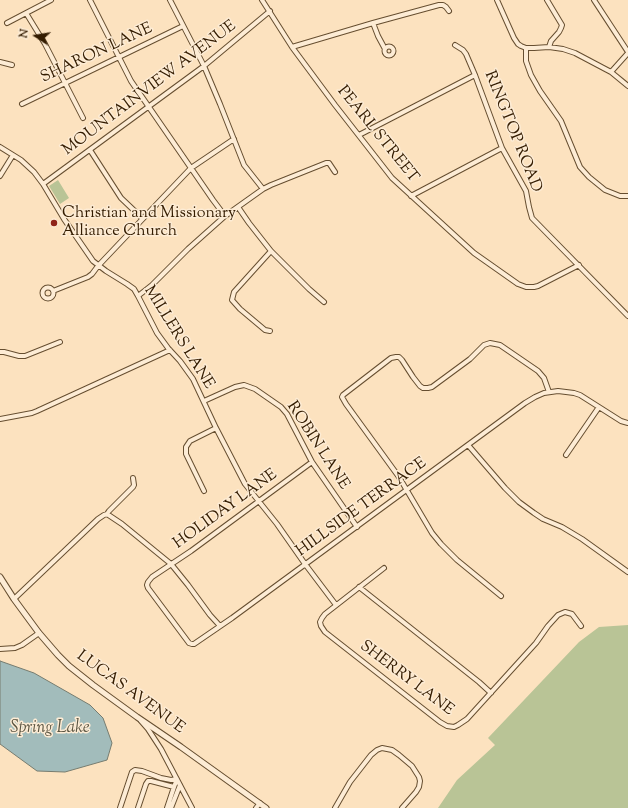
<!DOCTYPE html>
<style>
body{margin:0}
#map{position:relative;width:628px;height:808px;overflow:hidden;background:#fce2bf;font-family:"Sorts Mill Goudy",serif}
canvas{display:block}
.north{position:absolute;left:16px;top:16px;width:40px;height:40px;-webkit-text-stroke:3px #fdecd5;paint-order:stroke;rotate:282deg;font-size:11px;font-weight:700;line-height:16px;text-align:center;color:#341c00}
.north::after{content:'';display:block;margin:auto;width:14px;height:18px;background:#341c00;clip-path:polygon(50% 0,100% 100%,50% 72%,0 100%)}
</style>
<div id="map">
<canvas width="628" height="808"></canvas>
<div class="north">N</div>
</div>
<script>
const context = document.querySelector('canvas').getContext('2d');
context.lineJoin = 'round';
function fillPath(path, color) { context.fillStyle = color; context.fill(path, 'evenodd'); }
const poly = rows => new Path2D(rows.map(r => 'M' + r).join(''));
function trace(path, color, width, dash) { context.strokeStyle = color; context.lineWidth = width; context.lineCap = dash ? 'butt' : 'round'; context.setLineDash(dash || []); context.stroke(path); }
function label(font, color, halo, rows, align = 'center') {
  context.font = font + ' "Sorts Mill Goudy",serif'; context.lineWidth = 3; context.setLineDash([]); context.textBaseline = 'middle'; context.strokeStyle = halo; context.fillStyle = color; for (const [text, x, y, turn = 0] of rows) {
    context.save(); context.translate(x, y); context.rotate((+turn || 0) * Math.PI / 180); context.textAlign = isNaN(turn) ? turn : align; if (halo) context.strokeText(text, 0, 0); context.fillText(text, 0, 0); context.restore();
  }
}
const green = poly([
 [58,180,69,198,60,204,49,186],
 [628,625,628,808,438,808,457,780,495,745,488,738,579,642,599,627]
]);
const water = poly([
 [0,661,34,673,90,705,103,718,112,743,107,760,65,772,37,771,0,744,0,661]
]);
const minor = poly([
 [90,0,131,81,213,200,225,216],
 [170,0,204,66,220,104,244,165,263,189],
 [262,0,292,47,335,105,392,178,474,253,518,284,526,287,534,287,538,286,579,265],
 [497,0,514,38,518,44,521,46,526,48,534,48,549,47,563,49,575,53,611,72,628,86],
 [547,0,562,25,561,28,559,32,551,41,549,47],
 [594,0,628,52],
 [26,13,45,44,83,118],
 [7,23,51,0],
 [373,23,378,36,385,49],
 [455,45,463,50,466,54,475,75,502,148,526,191,529,207,532,218,628,316],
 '384.5 51a4.5 4.5 0 1 1 9 0a4.5 4.5 0 1 1-9 0Z',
 [292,47,373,23,439,5,443,5,446,7,449,11],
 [526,48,526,61,531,75,540,91,561,121,580,167,589,177,605,190,620,196,628,196],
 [0,62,12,65],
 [611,72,628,53],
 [22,104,183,26],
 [359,135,475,75],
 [0,147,21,160,34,172,43,184,64,219,93,261,106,271,127,284,134,289,138,296,157,333,168,348,180,361,193,379,216,428,245,484,277,524,305,564,336,605],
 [90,150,121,198,142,218],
 [0,176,13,155],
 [43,184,204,66,270,11],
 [411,196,502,148],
 [238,207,249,223,271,251,309,289,324,302],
 '42.5 293a5.5 5.5 0 1 1 11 0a5.5 5.5 0 1 1-11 0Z',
 [53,291,88,277,92,274,98,266,191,168,234,139],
 [138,296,152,285,188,249,225,216,263,189,271,185,326,163,329,163,335,172],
 [270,331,265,330,240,309,232,300,234,292,271,251],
 [0,352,4,352,19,356,25,356,60,342],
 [204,401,235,387,244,385,255,389,281,407,287,414,312,462,357,527],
 [0,419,32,413,37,411,170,350],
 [468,445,505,488,519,502,534,513,543,519,562,527,582,539,628,572],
 [566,455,599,407],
 [312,462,191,551,152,577,148,582,147,585,148,588,189,643,192,644,194,644,232,618,525,403,535,397,544,393,558,391,574,393,580,395,621,421,628,423],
 [204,491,186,454,186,447,190,441,216,428],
 [107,514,122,524,171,564,188,585,210,615,220,626],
 [384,568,325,614,322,618,320,622,321,626,325,632,440,722,447,726,454,727,458,725,467,719,536,643,548,626,558,615,565,612,572,614,581,626],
 [359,587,479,682,491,693],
 [501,596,457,560,441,544,432,533,399,477,346,404,342,397,343,395,391,358,396,357,399,357,402,360,413,377,420,386,423,388,428,388,432,387,470,359,484,345,490,343,500,345,538,371,544,378,549,392],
 [14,599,98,519,104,515,107,514,109,511,133,487,134,485,133,478],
 [0,649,15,648,22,645,39,633],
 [141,721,148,729,161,749,192,808],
 [120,808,132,772,135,770,142,771,161,778,171,780,177,779,174,787],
 [138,808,146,784,148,781,151,781,174,787,167,808],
 [171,808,180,785],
 [256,808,260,803],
 [335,808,350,782,371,755,377,750,382,748,392,750,399,755,412,766,419,777,420,781,419,787,416,792,402,808]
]);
const tertiary = poly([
 [0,577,14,599,39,633,58,655,69,666,93,685,137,717,181,747,266,808]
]);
const markers = [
 [54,223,4,"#8f2418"]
];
const streetNames = [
 ["SHARON LANE",97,54,-25],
 ["MOUNTAINVIEW AVENUE",150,89,-37],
 ["RINGTOP ROAD",512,132,68],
 ["PEARL STREET",377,135,51],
 ["MILLERS LANE",178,338,58],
 ["ROBIN LANE",317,446,57],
 ["HILLSIDE TERRACE",362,508,-36],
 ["HOLIDAY LANE",226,510,-36],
 ["SHERRY LANE",406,679,37],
 ["LUCAS AVENUE",130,693,36]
];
const poiNames = [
 ["Christian and Missionary",62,214],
 ["Alliance Church",62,232]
];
const waterNames = [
 ["Spring Lake",50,729]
];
fillPath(green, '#b9c496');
fillPath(water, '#a2bcbb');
trace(water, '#767c70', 1);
trace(minor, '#664e30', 6);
trace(tertiary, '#664e30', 7);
trace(minor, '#fdecd5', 4);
trace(tertiary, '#fdecd5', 5);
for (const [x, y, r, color] of markers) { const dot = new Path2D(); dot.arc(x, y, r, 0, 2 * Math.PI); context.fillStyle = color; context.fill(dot); trace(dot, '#fdecd5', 1.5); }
label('16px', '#341c00', '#fdecd5', streetNames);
label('16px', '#341c00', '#fdecd5', poiNames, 'left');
label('italic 17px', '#5a5441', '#fdecd5', waterNames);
</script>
